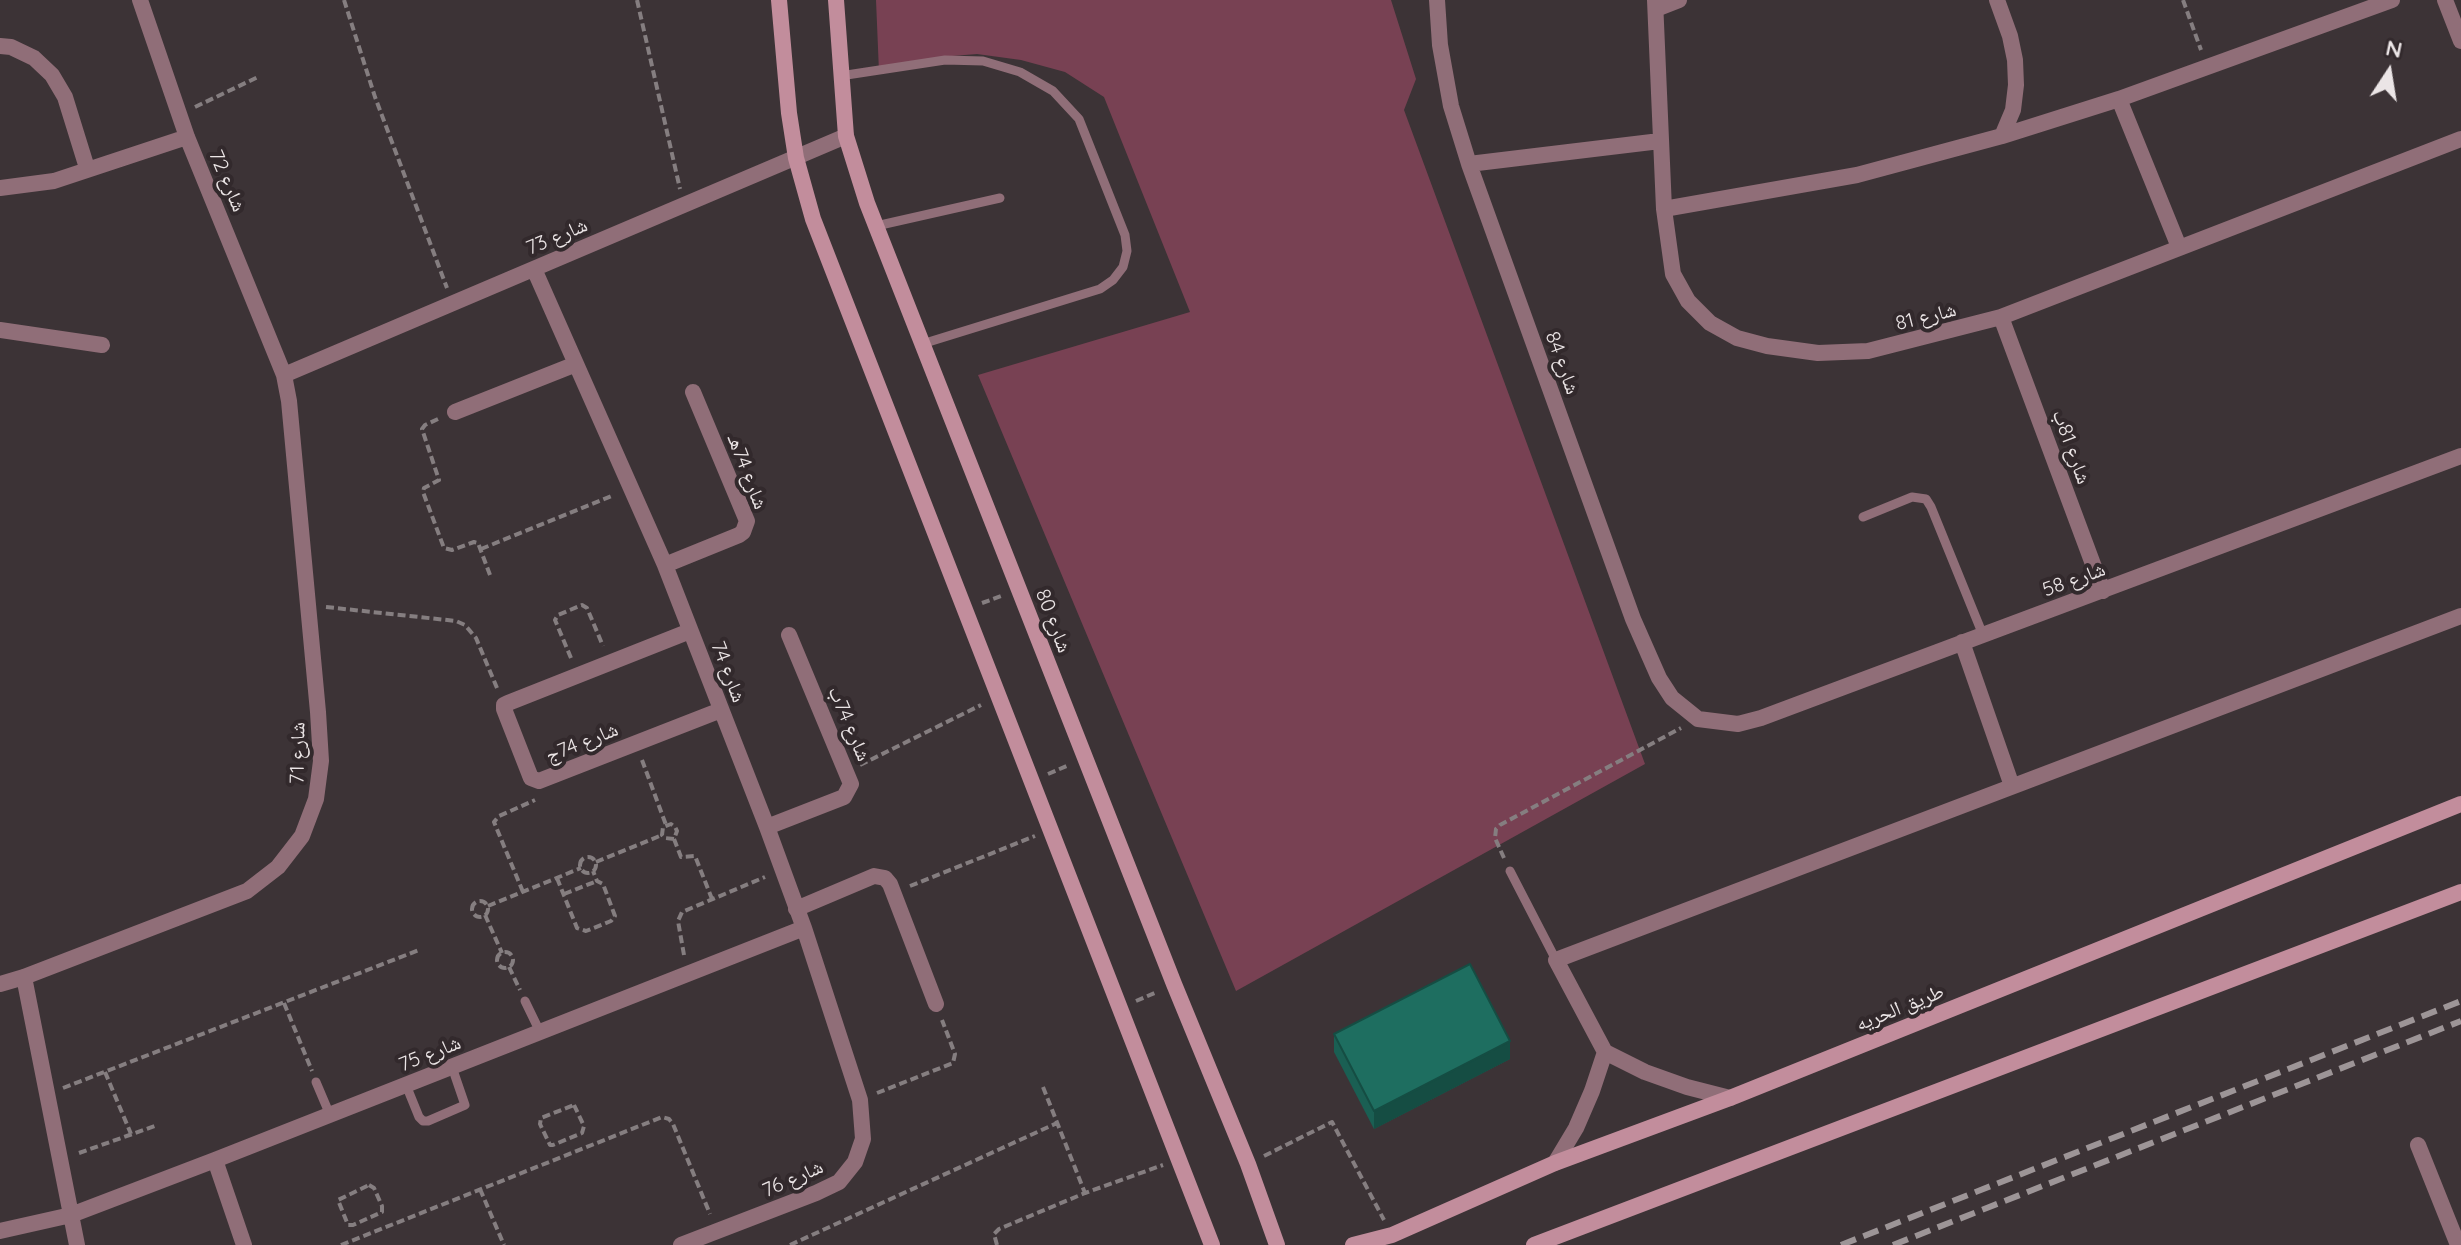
<!DOCTYPE html>
<meta charset="utf-8">
<style>
body{margin:0}
#map{position:relative;width:2461px;height:1245px;overflow:hidden;background:#3c3336;font-family:Quicksand,sans-serif}
canvas{display:block}
.north{position:absolute;left:2349px;top:32px;width:80px;height:80px;-webkit-text-stroke:6px #32292c;paint-order:stroke;rotate:12deg;font-size:22px;font-weight:700;line-height:32px;text-align:center;color:#ebe5e6}
.north::after{content:'';display:block;margin:auto;width:28px;height:36px;background:#ebe5e6;clip-path:polygon(50% 0,100% 100%,50% 72%,0 100%)}
</style>
<div id="map">
<canvas width="2461" height="1245"></canvas>
<div class="north">N</div>
</div>
<script>
const context = document.querySelector('canvas').getContext('2d');
context.lineJoin = 'round';
function fillPath(path, color) { context.fillStyle = color; context.fill(path, 'evenodd'); }
const poly = rows => new Path2D(rows.map(r => 'M' + r).join(''));
function trace(path, color, width, dash) { context.strokeStyle = color; context.lineWidth = width; context.lineCap = dash ? 'butt' : 'round'; context.setLineDash(dash || []); context.stroke(path); }
function label(font, color, halo, rows, align = 'center') {
  context.font = font + ' Quicksand,"Noto Naskh Arabic",sans-serif'; context.lineWidth = 8; context.setLineDash([]); context.textBaseline = 'middle'; context.strokeStyle = halo; context.fillStyle = color; for (const [text, x, y, turn = 0] of rows) {
    context.save(); context.translate(x, y); context.rotate((+turn || 0) * Math.PI / 180); context.textAlign = isNaN(turn) ? turn : align; if (halo) context.strokeText(text, 0, 0); context.fillText(text, 0, 0); context.restore();
  }
}
const green = poly([
 [876,0,1391,0,1416,79,1404,110,1645,764,1236,991,978,375,1190,312,1104,97,1065,72,1021,60,977,54,940,57,879,72]
]);
const path = poly([
 [344,0,375,97,447,288],
 [637,0,680,189],
 [2183,0,2201,50],
 [195,107,258,77],
 [438,419,425,425,422,429,439,480,424,488,423,492,444,548,452,550,474,542,478,543,490,575],
 [481,549,614,495],
 [982,603,1004,595],
 [326,607,456,621,465,625,476,638,497,688],
 [571,658,555,620,558,615,582,605,587,608,603,646],
 [642,760,666,825],
 [860,765,981,705],
 [1048,774,1069,765],
 [674,839,665,838,662,835,663,827,671,824,675,827,677,831,674,839,681,857,695,856,712,899],
 '580 865a8 8 0 1 1 16 0a8 8 0 1 1-16 0Z',
 [1504,858,1495,838,1496,829,1500,825,1681,728],
 [596,862,662,835],
 [557,878,577,928,586,931,611,921,615,916,603,884,597,881,593,871],
 [910,886,1035,836],
 [523,892,494,822,499,816,535,800],
 [564,894,597,881],
 '472 909a8 8 0 1 1 16 0a8 8 0 1 1-16 0Z',
 [488,906,581,868],
 [485,915,502,953],
 '497 960a8 8 0 1 1 16 0a8 8 0 1 1-16 0Z',
 [684,955,678,921,682,912,765,877],
 [509,967,520,990],
 [1136,1001,1157,992],
 [284,1003,312,1071],
 [105,1072,131,1134],
 [1043,1087,1085,1193],
 [63,1088,419,950],
 [877,1093,953,1063,955,1054,942,1020],
 [574,1105,584,1126,582,1133,553,1145,550,1145,540,1124,541,1118,574,1105],
 [79,1153,155,1126],
 [1264,1156,1332,1122,1384,1220],
 [369,1185,374,1188,382,1206,382,1212,353,1225,348,1225,338,1200,369,1185],
 [480,1189,504,1245],
 [341,1245,662,1117,669,1119,673,1124,710,1214],
 [790,1245,1057,1123],
 [997,1245,994,1234,999,1229,1085,1193,1163,1165]
]);
const lane = poly([
 [840,76,945,60,983,61,1020,72,1053,91,1079,119,1125,235,1127,251,1123,267,1113,280,1100,289,922,344],
 [876,226,1000,198],
 [1863,517,1912,497,1926,499,1931,507,1983,635],
 [1510,871,1556,960],
 [525,1001,540,1032],
 [316,1082,330,1115],
 [406,1085,419,1117,423,1121,428,1121,465,1105,452,1067]
]);
const street = poly([
 [1437,0,1440,45,1451,106,1469,164,1633,619,1659,678,1672,698,1698,719,1738,724,1761,718,2461,456],
 [1655,0,1664,209,1673,274,1688,301,1710,323,1737,338,1767,346,1818,353,1868,351,2001,317,2461,139],
 [1997,0,2010,36,2015,60,2016,85,2013,110,2002,136],
 [2445,0,2461,41],
 [1656,9,1679,0],
 [0,46,11,47,34,58,52,75,65,97,87,168],
 [2119,99,2179,247],
 [1469,164,1660,141],
 [0,188,54,181,187,137],
 [1664,209,1857,175,2002,136,2119,99,2392,0],
 [534,269,665,565,767,827,804,928,860,1100,863,1139,855,1162,839,1182,816,1193,681,1245],
 [2001,317,2103,591],
 [0,330,102,345],
 [284,375,846,136],
 [455,412,576,364],
 [665,565,739,535,743,532,747,521,693,392],
 [690,631,508,703,504,705,504,709,531,778,539,781,721,710],
 [1962,642,2012,786],
 [767,827,844,797,851,784,789,635],
 [796,909,874,876,885,878,890,884,936,1004],
 [24,977,77,1245],
 [0,984,24,977,247,891,278,867,302,836,316,799,321,761,318,712,289,401,284,375,187,137,140,0],
 [1730,1098,1687,1087,1645,1072,1605,1052,1556,960,2461,616],
 [2418,1145,2458,1245],
 [215,1160,244,1245],
 [1555,1163,1576,1128,1592,1091,1605,1052],
 [0,1231,71,1215,215,1160,804,928]
]);
const secondary = poly([
 [779,0,789,113,796,158,813,219,1212,1245],
 [836,0,846,136,867,203,1174,984,1248,1164,1277,1245],
 [1353,1245,1392,1235,1555,1163,1730,1098,2461,804],
 [1534,1245,2461,892]
]);
const rail = poly([
 [1841,1245,2461,1001],
 [1893,1245,2461,1021]
]);
const wall = poly([
 [1334,1034,1510,1059,1374,1129,1334,1052]
]);
const shadedWall = poly([
 [1510,1041,1510,1059,1374,1129,1374,1111]
]);
const building = poly([
 [1470,964,1510,1041,1374,1111,1334,1034,1470,964]
]);
const streetNames = [
 ["شارع 72",227,181,67],
 ["شارع 73",557,237,-23],
 ["شارع 81",1926,317,-14],
 ["شارع 84",1562,363,70],
 ["شارع 81ب",2071,447,70],
 ["شارع 74هـ",747,472,69],
 ["شارع 58",2074,580,-20],
 ["شارع 80",1053,621,69],
 ["شارع 74",728,672,69],
 ["شارع 74ب",849,724,67],
 ["شارع 74ج",582,743,-22],
 ["شارع 71",298,753,-89],
 ["طريق الحريه",1900,1008,-22],
 ["شارع 75",430,1054,-22],
 ["شارع 76",793,1179,-24]
];
fillPath(green, '#784153');
trace(path, '#857e80', 4, [8, 4]);
trace(lane, '#906e78', 9);
trace(street, '#906e78', 16);
trace(secondary, '#c28d9c', 16);
trace(rail, '#9d9597', 6, [16, 8]);
fillPath(wall, '#1a5f53');
fillPath(shadedWall, '#154d43');
fillPath(building, '#1e6e60');
trace(building, '#154d43', 2);
label('20px', '#ebe5e6', '#32292c', streetNames);
</script>
